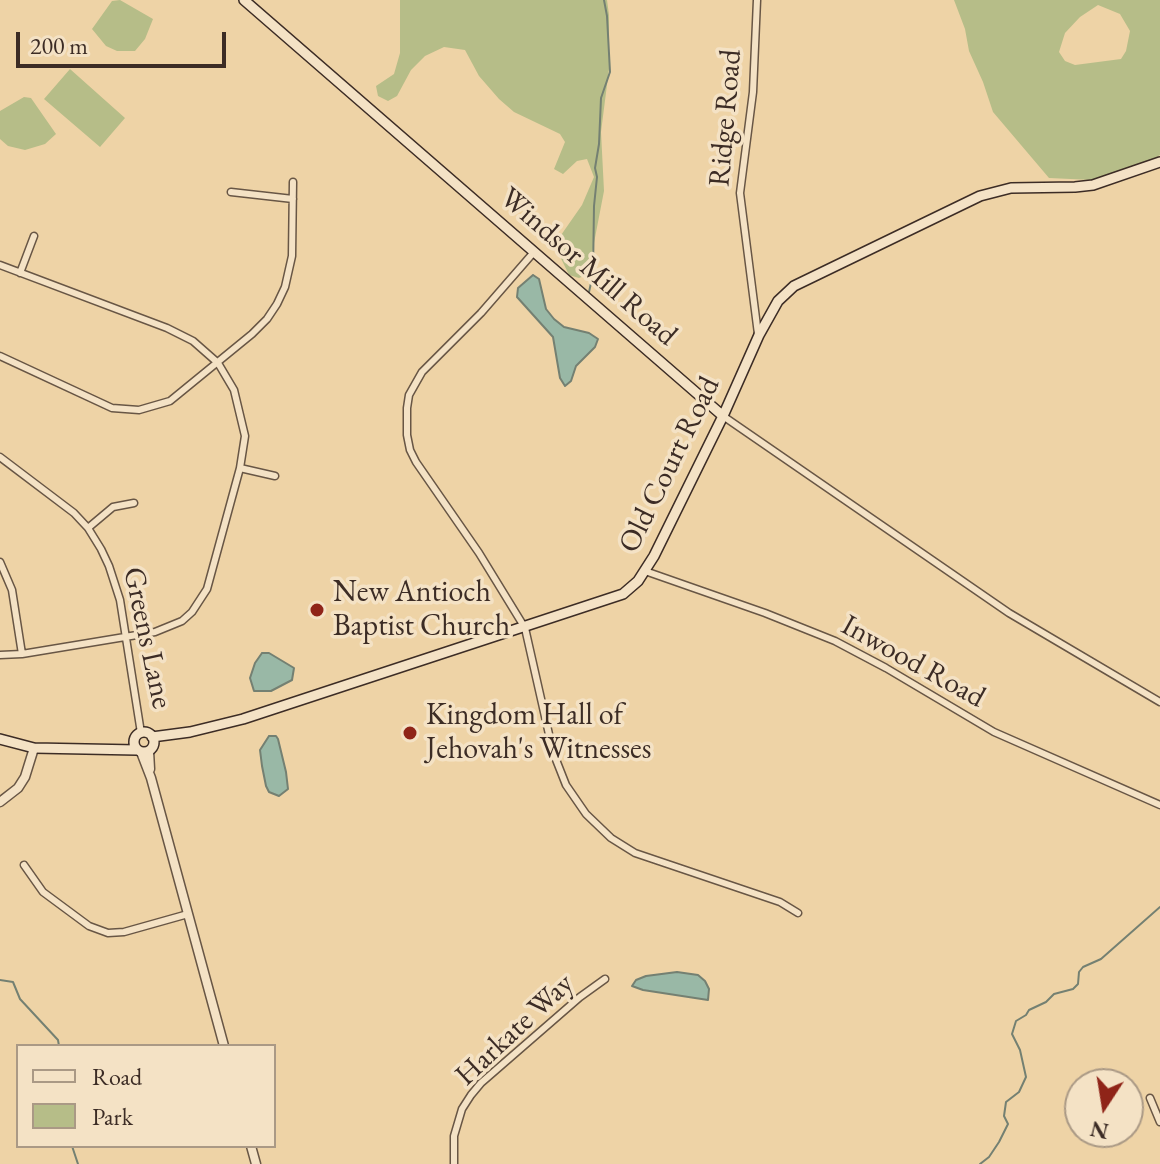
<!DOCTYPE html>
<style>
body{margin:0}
#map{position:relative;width:1160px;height:1164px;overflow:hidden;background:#eed3a6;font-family:"EB Garamond",serif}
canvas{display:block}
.legend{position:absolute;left:16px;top:1044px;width:260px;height:104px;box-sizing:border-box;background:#f4e2c5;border:2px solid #aa9985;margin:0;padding:10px 14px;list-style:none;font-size:24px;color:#3c2c25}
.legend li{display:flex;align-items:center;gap:16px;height:40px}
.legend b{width:40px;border:2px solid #aa9985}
.north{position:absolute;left:1064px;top:1068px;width:80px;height:80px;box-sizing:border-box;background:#f4e2c5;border:2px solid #aa9985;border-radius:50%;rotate:192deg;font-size:22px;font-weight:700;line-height:32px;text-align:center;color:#3c2c25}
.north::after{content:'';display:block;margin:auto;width:28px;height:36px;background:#8f2418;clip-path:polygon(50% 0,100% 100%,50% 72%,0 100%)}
.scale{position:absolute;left:16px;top:32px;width:210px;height:36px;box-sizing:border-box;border:4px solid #3c2c25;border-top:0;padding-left:10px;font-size:24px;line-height:28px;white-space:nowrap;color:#3c2c25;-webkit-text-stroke:6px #f4e2c5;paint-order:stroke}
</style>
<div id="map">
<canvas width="1160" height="1164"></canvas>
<ul class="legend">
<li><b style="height:10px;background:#f4e2c5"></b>Road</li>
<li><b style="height:22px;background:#b6bd88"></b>Park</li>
</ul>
<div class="north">N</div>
<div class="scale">200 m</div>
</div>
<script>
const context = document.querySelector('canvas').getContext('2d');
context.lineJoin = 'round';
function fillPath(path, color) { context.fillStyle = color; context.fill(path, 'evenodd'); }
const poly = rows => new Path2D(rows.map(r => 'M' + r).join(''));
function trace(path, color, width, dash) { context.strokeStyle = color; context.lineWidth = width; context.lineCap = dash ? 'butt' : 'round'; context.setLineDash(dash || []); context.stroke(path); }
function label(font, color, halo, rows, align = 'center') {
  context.font = font + ' "EB Garamond",serif'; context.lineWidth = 7; context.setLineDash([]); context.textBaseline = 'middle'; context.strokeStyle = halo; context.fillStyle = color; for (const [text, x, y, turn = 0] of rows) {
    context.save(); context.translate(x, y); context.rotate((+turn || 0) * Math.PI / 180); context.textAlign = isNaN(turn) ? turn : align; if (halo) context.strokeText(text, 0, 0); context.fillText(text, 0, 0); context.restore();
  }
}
const green = poly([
 [120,0,153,19,145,39,135,51,117,51,106,46,92,29,112,1],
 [400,0,607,0,609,15,609,69,601,132,604,191,588,274,579,278,569,275,556,248,559,238,582,205,594,177,587,159,577,161,563,174,554,169,565,142,560,134,514,112,499,99,479,76,465,50,444,47,425,56,411,70,397,96,388,101,378,96,376,86,394,74,400,53],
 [954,0,1160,0,1160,155,1144,167,1092,180,1049,178,993,112,983,82,969,51,965,29],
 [1098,5,1120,14,1130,31,1126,51,1121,59,1075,65,1065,61,1059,52,1065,33,1080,17],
 [70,69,125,118,100,147,44,99],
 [24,97,31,98,56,134,45,144,25,150,8,146,0,139,0,111]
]);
const water = poly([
 [533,275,539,279,546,309,554,319,564,327,589,333,598,339,595,347,576,366,571,381,565,386,560,378,553,337,517,297,518,288,533,275],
 [262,653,269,653,294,668,292,680,271,691,254,691,250,678,255,663,262,653],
 [269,736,276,736,278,739,286,772,288,789,279,796,269,792,266,786,262,766,260,750,269,736],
 [677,972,698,975,705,981,709,989,708,1000,643,990,632,986,636,980,646,976,677,972]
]);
const stream = poly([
 [589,292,593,274,594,206,597,177,595,168,599,144,601,98,610,72,607,16,604,0],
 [0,980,13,982,20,999,58,1040,59,1046],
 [72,1146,78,1164],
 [980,1164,989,1157,999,1142,1008,1124,1004,1116,1006,1102,1019,1092,1026,1077,1020,1050,1012,1034,1016,1021,1026,1015,1029,1010,1046,1002,1054,994,1073,989,1078,984,1079,972,1083,967,1101,959,1160,907]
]);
const minor = poly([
 [757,0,753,92,740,193,758,334],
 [231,192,293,199],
 [534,252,481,313,422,372,409,395,407,408,407,435,410,450,416,462,479,553,525,628,553,752,566,785,586,814,611,838,635,853,780,902,798,913],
 [0,265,167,328,193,341,218,363,234,390,245,436,240,468,207,589,192,612,182,621,155,632,22,654,0,655],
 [20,273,34,236],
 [0,356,112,408,139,410,170,401,252,334,267,319,277,304,285,287,292,256,293,182],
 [723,416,1009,613,1160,702],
 [0,457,74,513,88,528,101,549,109,566,120,600,141,733],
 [240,468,275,476],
 [88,528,113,507,134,503],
 [0,562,12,590,22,654],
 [645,571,765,613,835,641,886,668,994,732,1160,805],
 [24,865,43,892,89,926,108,933,124,932,188,914],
 [1150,1098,1160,1122],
 [454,1164,454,1136,462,1109,471,1095,481,1083,580,997,605,979]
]);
const tertiary = poly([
 [149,751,150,769],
 [141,752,151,778,224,1046],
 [0,802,18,788,25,777,34,748],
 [251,1146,256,1164]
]);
const secondary = poly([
 [244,0,723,416],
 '134 742a10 10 0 1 1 20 0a10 10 0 1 1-20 0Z',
 [152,737,190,732,243,719,623,594,638,581,654,556,723,416,759,335,778,301,794,286,980,196,1011,188,1075,187,1093,185,1160,162],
 [0,739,34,748,137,750]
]);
const markers = [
 [317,610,8,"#8f2418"],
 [410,733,8,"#8f2418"]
];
const streetNames = [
 ["Ridge Road",726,118,-85],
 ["Windsor Mill Road",588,267,41],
 ["Old Court Road",670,465,-64],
 ["Greens Lane",147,638,78],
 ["Inwood Road",913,662,29],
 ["Harkate Way",515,1030,-43]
];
const poiNames = [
 ["New Antioch",333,593],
 ["Baptist Church",333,627],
 ["Kingdom Hall of",426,716],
 ["Jehovah's Witnesses",426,750]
];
fillPath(green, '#b6bd88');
fillPath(water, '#99b8a6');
trace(water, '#748072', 2);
trace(stream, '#748072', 2);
trace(minor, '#685645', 9);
trace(tertiary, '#685645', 11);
trace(secondary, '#3c2c25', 12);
trace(minor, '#f4e2c5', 6);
trace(tertiary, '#f4e2c5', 8);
trace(secondary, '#f4e2c5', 9);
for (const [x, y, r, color] of markers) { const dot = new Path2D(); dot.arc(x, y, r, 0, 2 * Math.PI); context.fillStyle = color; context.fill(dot); trace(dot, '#f4e2c5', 3); }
label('30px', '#3c2c25', '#f4e2c5', streetNames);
label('30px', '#3c2c25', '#f4e2c5', poiNames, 'left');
</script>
